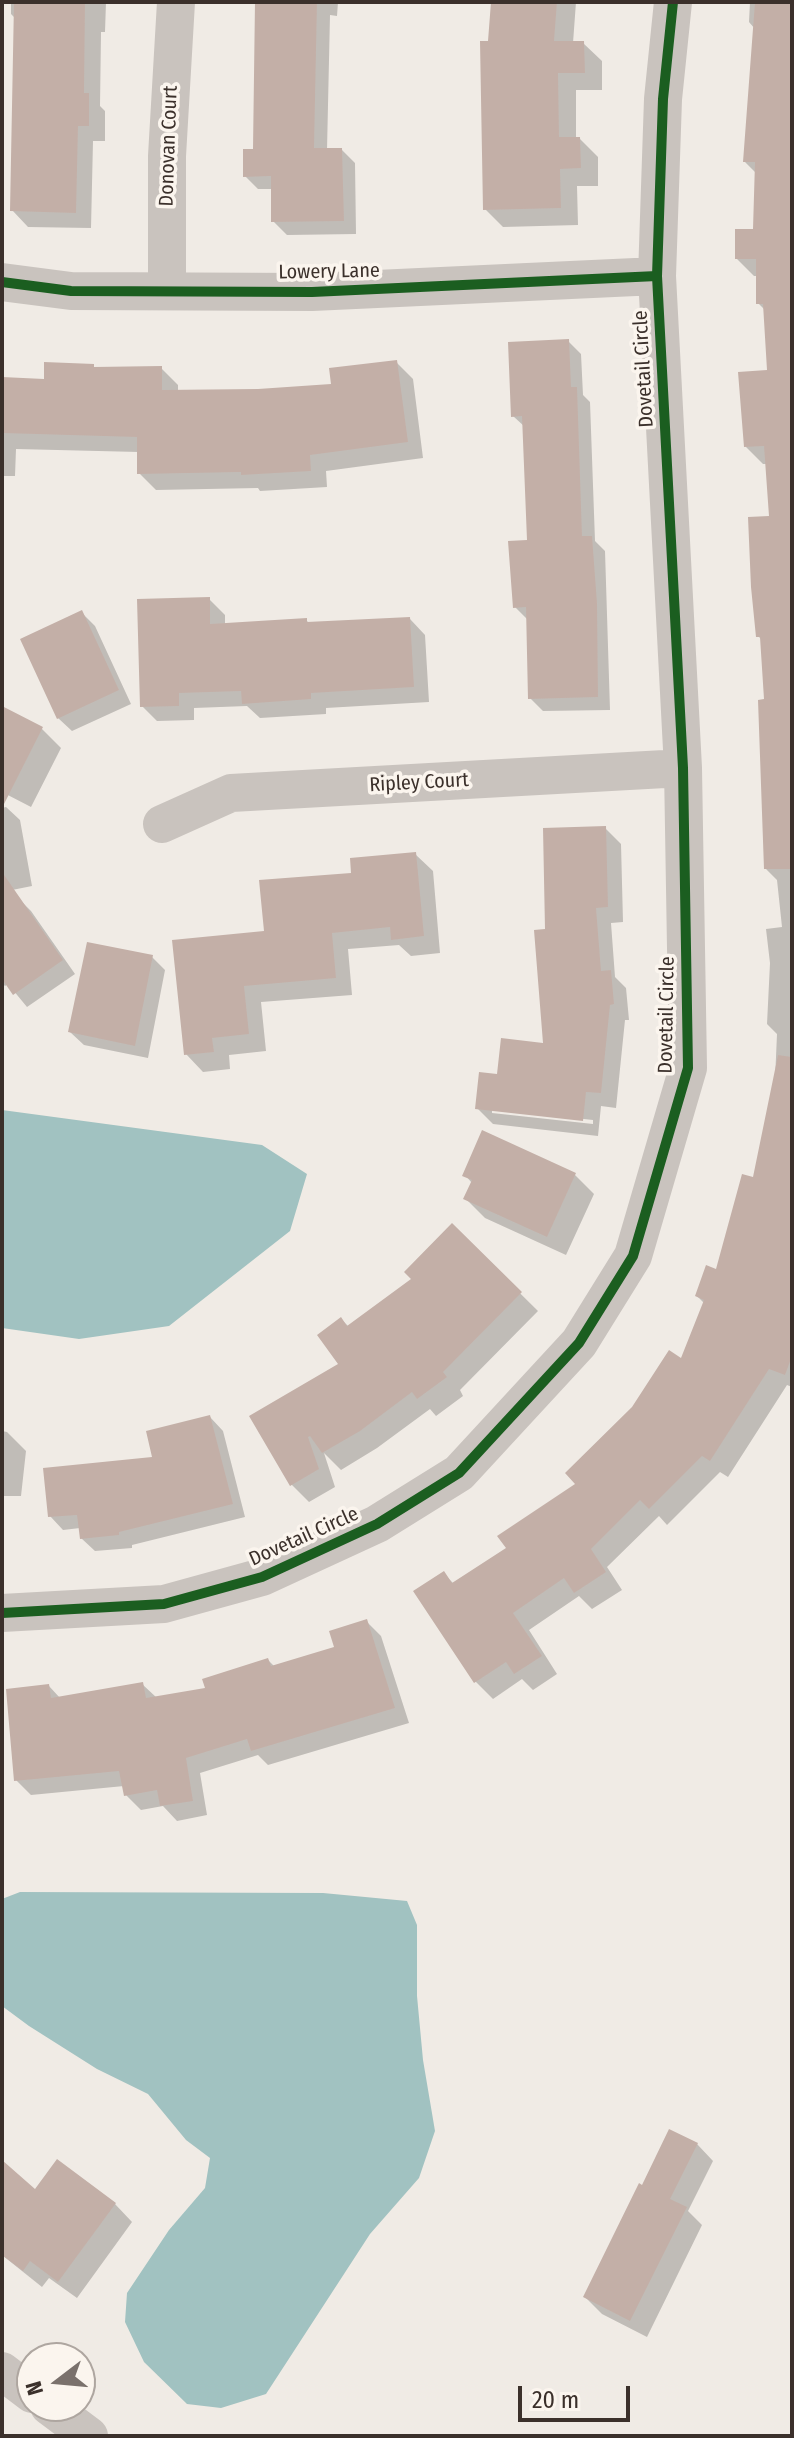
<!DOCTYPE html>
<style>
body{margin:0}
#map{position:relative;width:794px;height:2438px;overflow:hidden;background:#f0ebe5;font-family:"Fira Sans Condensed",sans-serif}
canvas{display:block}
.frame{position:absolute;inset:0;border:4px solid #3b302b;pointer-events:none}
.north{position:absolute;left:16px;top:2342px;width:80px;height:80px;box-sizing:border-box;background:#fbf5ee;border:2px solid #aea6a0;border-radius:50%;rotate:254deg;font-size:22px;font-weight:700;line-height:32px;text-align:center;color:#3b302b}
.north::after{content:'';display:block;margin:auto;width:28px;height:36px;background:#7a716c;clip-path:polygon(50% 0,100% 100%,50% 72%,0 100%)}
.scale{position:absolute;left:518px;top:2386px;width:112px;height:36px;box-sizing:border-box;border:4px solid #3b302b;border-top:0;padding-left:10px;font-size:24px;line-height:28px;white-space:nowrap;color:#3b302b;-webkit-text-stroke:6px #fbf5ee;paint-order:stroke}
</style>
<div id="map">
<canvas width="794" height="2438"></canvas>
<div class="frame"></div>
<div class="north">N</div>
<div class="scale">20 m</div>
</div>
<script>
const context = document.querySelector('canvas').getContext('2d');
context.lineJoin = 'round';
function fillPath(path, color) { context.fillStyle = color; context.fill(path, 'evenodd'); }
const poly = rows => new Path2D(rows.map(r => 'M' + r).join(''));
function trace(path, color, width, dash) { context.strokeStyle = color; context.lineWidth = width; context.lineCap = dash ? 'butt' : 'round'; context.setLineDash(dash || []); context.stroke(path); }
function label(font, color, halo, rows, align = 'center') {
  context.font = font + ' "Fira Sans Condensed",sans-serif'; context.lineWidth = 7; context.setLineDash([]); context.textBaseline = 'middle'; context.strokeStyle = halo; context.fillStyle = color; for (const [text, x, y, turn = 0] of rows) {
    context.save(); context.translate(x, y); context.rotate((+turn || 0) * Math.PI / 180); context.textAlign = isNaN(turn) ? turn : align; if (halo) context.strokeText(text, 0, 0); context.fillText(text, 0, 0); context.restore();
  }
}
const water = poly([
 [2,1110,262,1145,307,1174,290,1231,169,1326,79,1339,2,1328],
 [20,1892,323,1893,407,1901,417,1925,417,1996,423,2060,435,2131,419,2178,370,2234,266,2394,221,2408,187,2404,144,2362,125,2322,127,2293,169,2230,205,2188,210,2158,186,2140,148,2094,97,2069,29,2026,2,2006,2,1899]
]);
const shadow = poly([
 [11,2,106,2,105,32,101,32,100,106,105,111,105,141,93,141,91,228,28,227,12,210,16,19,11,14],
 [261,2,338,2,337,16,330,15,327,150,342,150,355,163,356,234,287,235,273,221,273,189,258,189,245,176,255,151],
 [493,2,576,2,573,43,583,43,602,61,602,90,576,90,576,139,580,139,598,157,598,186,577,186,578,225,503,227,485,209],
 [750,2,792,2,792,1387,787,1385,728,1477,720,1472,667,1525,659,1516,607,1567,622,1590,592,1609,579,1596,529,1630,557,1674,533,1690,522,1679,493,1699,476,1682,416,1592,444,1574,454,1584,508,1549,578,1484,682,1361,704,1303,697,1296,718,1272,755,1180,775,1080,777,1034,767,1024,770,963,766,929,782,927,777,880,766,869,766,701,762,640,758,636,771,518,767,464,763,464,746,447,769,372,765,310,758,303,758,276,754,276,737,259,755,231,756,173,745,162,755,29,749,22],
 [568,341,581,354,583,395,590,402,595,541,605,551,610,710,543,711,530,698,529,621,515,607,529,542,525,427,513,416],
 [396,362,413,379,423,458,326,471,327,487,260,491,258,488,156,490,139,473,139,452,16,449,15,476,2,476,2,379,45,381,93,366,96,369,161,368,178,385,178,391,258,391,334,386],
 [209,599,225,615,225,625,306,620,310,624,410,619,425,635,429,702,326,708,326,714,260,718,247,706,194,708,194,720,157,721,142,706],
 [82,613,95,626,131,704,72,731,58,718],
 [2,708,42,729,61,748,31,807,2,792],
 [6,807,20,820,32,886,2,892,2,808],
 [605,828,621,844,623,922,611,923,615,977,626,988,629,1020,625,1020,616,1108,601,1106,598,1136,493,1124,477,1108,499,1076,545,1045,547,930],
 [492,1109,593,1120,593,1124,492,1113],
 [415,854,433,871,440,953,411,956,399,945,348,949,352,995,261,1002,266,1051,229,1055,230,1069,203,1072,186,1054,266,932,353,875],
 [18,898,31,911,75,974,27,1007,8,984,5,986,2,983,2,908],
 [152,957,165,970,148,1058,84,1045,70,1032],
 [465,1175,575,1175,594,1194,566,1255,485,1218,466,1199,472,1183],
 [452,1226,538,1311,460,1390,463,1396,436,1416,430,1409,377,1448,341,1470,324,1453,335,1487,309,1502,292,1485,252,1417,341,1364,341,1319,349,1327,414,1279],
 [210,1417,223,1431,245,1517,132,1545,132,1548,95,1551,81,1538,80,1528,63,1530,50,1516,154,1459],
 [2,1431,7,1432,26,1451,21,1496,2,1496],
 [366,1621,381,1636,409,1723,268,1765,258,1755,200,1773,207,1815,177,1821,163,1806,141,1810,126,1795,124,1786,31,1795,16,1780,49,1686,60,1698,142,1684,157,1698,208,1689,268,1660,275,1667,337,1648],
 [697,2144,713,2161,688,2211,702,2225,647,2337,602,2314,585,2297,642,2187],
 [2,2161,35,2192,115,2204,132,2222,77,2298,49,2278,42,2287,2,2255]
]);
const building = poly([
 [14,2,85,2,84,93,89,93,89,126,78,126,76,213,10,211],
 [255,2,317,2,314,148,342,148,344,221,271,222,271,176,243,177,243,149,253,149],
 [491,2,557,2,554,41,584,41,585,73,558,73,559,137,580,137,581,168,560,169,561,208,483,210,480,41,488,41],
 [755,2,792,2,792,869,764,869,758,700,764,699,760,637,756,637,751,587,748,517,769,516,764,446,744,447,738,372,767,370,763,304,756,304,756,259,735,259,735,229,753,229,755,162,743,162],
 [569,339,571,387,577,387,582,536,592,536,597,603,598,697,528,699,526,607,513,608,508,541,527,540,522,416,511,417,508,342],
 [397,360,408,442,310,455,311,471,241,475,241,472,137,474,137,437,2,433,2,377,44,379,44,362,94,364,94,367,162,366,162,390,258,389,331,384,329,368],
 [210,597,210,624,307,618,307,622,410,617,414,687,311,693,311,699,242,704,241,691,179,693,179,706,140,707,137,599],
 [82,610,119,690,57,719,20,639],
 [2,706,43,727,2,808],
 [606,826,608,907,596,908,601,971,611,970,614,1004,610,1005,601,1093,586,1092,583,1121,475,1109,479,1072,497,1074,501,1038,543,1043,534,930,545,929,543,828],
 [416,852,424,936,391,940,390,927,332,933,336,978,244,986,249,1034,212,1038,214,1052,184,1055,172,940,264,931,259,880,351,873,350,858],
 [2,872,63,960,13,995,2,979],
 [87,942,153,955,135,1046,68,1032],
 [778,1055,792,1057,792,1356,785,1375,769,1369,710,1461,702,1456,649,1509,640,1500,591,1549,606,1572,574,1593,564,1578,513,1613,542,1656,514,1674,506,1662,474,1683,413,1591,444,1571,452,1583,506,1548,497,1536,575,1484,565,1473,632,1407,669,1350,681,1358,704,1300,695,1296,706,1265,716,1269,742,1174,753,1177],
 [482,1130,576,1173,547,1237,463,1199,472,1180,462,1176],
 [452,1223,522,1292,443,1372,447,1377,417,1399,412,1392,360,1431,322,1453,310,1436,308,1437,319,1469,290,1486,249,1416,338,1364,317,1335,341,1317,347,1326,411,1279,404,1272],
 [210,1415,233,1504,119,1532,119,1535,80,1539,77,1515,48,1517,43,1468,152,1457,146,1431],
 [367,1619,395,1708,251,1751,247,1739,186,1758,193,1801,160,1806,157,1790,124,1796,119,1771,14,1781,6,1689,49,1684,51,1698,143,1682,146,1698,205,1688,202,1679,268,1658,271,1666,334,1647,329,1631],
 [669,2129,698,2143,670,2199,687,2207,630,2321,583,2297,639,2183,642,2185],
 [57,2159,116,2203,58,2282,30,2261,23,2271,2,2255,2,2160,35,2189]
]);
const minor = poly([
 [2,282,71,291,312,292,657,276],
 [167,290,167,156,176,2],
 [162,824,231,793,683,768],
 [2,1613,164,1604,262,1577,377,1524,459,1473,579,1343,633,1256,688,1068,683,768,657,276,663,99,673,2],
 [2,2371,32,2394],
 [49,2406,89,2436]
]);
const cycleway = poly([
 [2,282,71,291,312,292,657,276],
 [2,1613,164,1604,262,1577,377,1524,459,1473,579,1343,633,1256,688,1068,683,768,657,276,663,99,673,2]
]);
const streetNames = [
 ["Donovan Court",169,146,-88],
 ["Lowery Lane",329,272,-1],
 ["Dovetail Circle",644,369,-93],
 ["Ripley Court",419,783,-3],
 ["Dovetail Circle",667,1015,-89],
 ["Dovetail Circle",304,1537,-24]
];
fillPath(water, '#a1c2c1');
fillPath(shadow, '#0003');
fillPath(building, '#c3afa7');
trace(minor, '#c9c3be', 38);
trace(cycleway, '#1b5e20', 10);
label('20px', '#3b302b', '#fbf5ee', streetNames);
</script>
